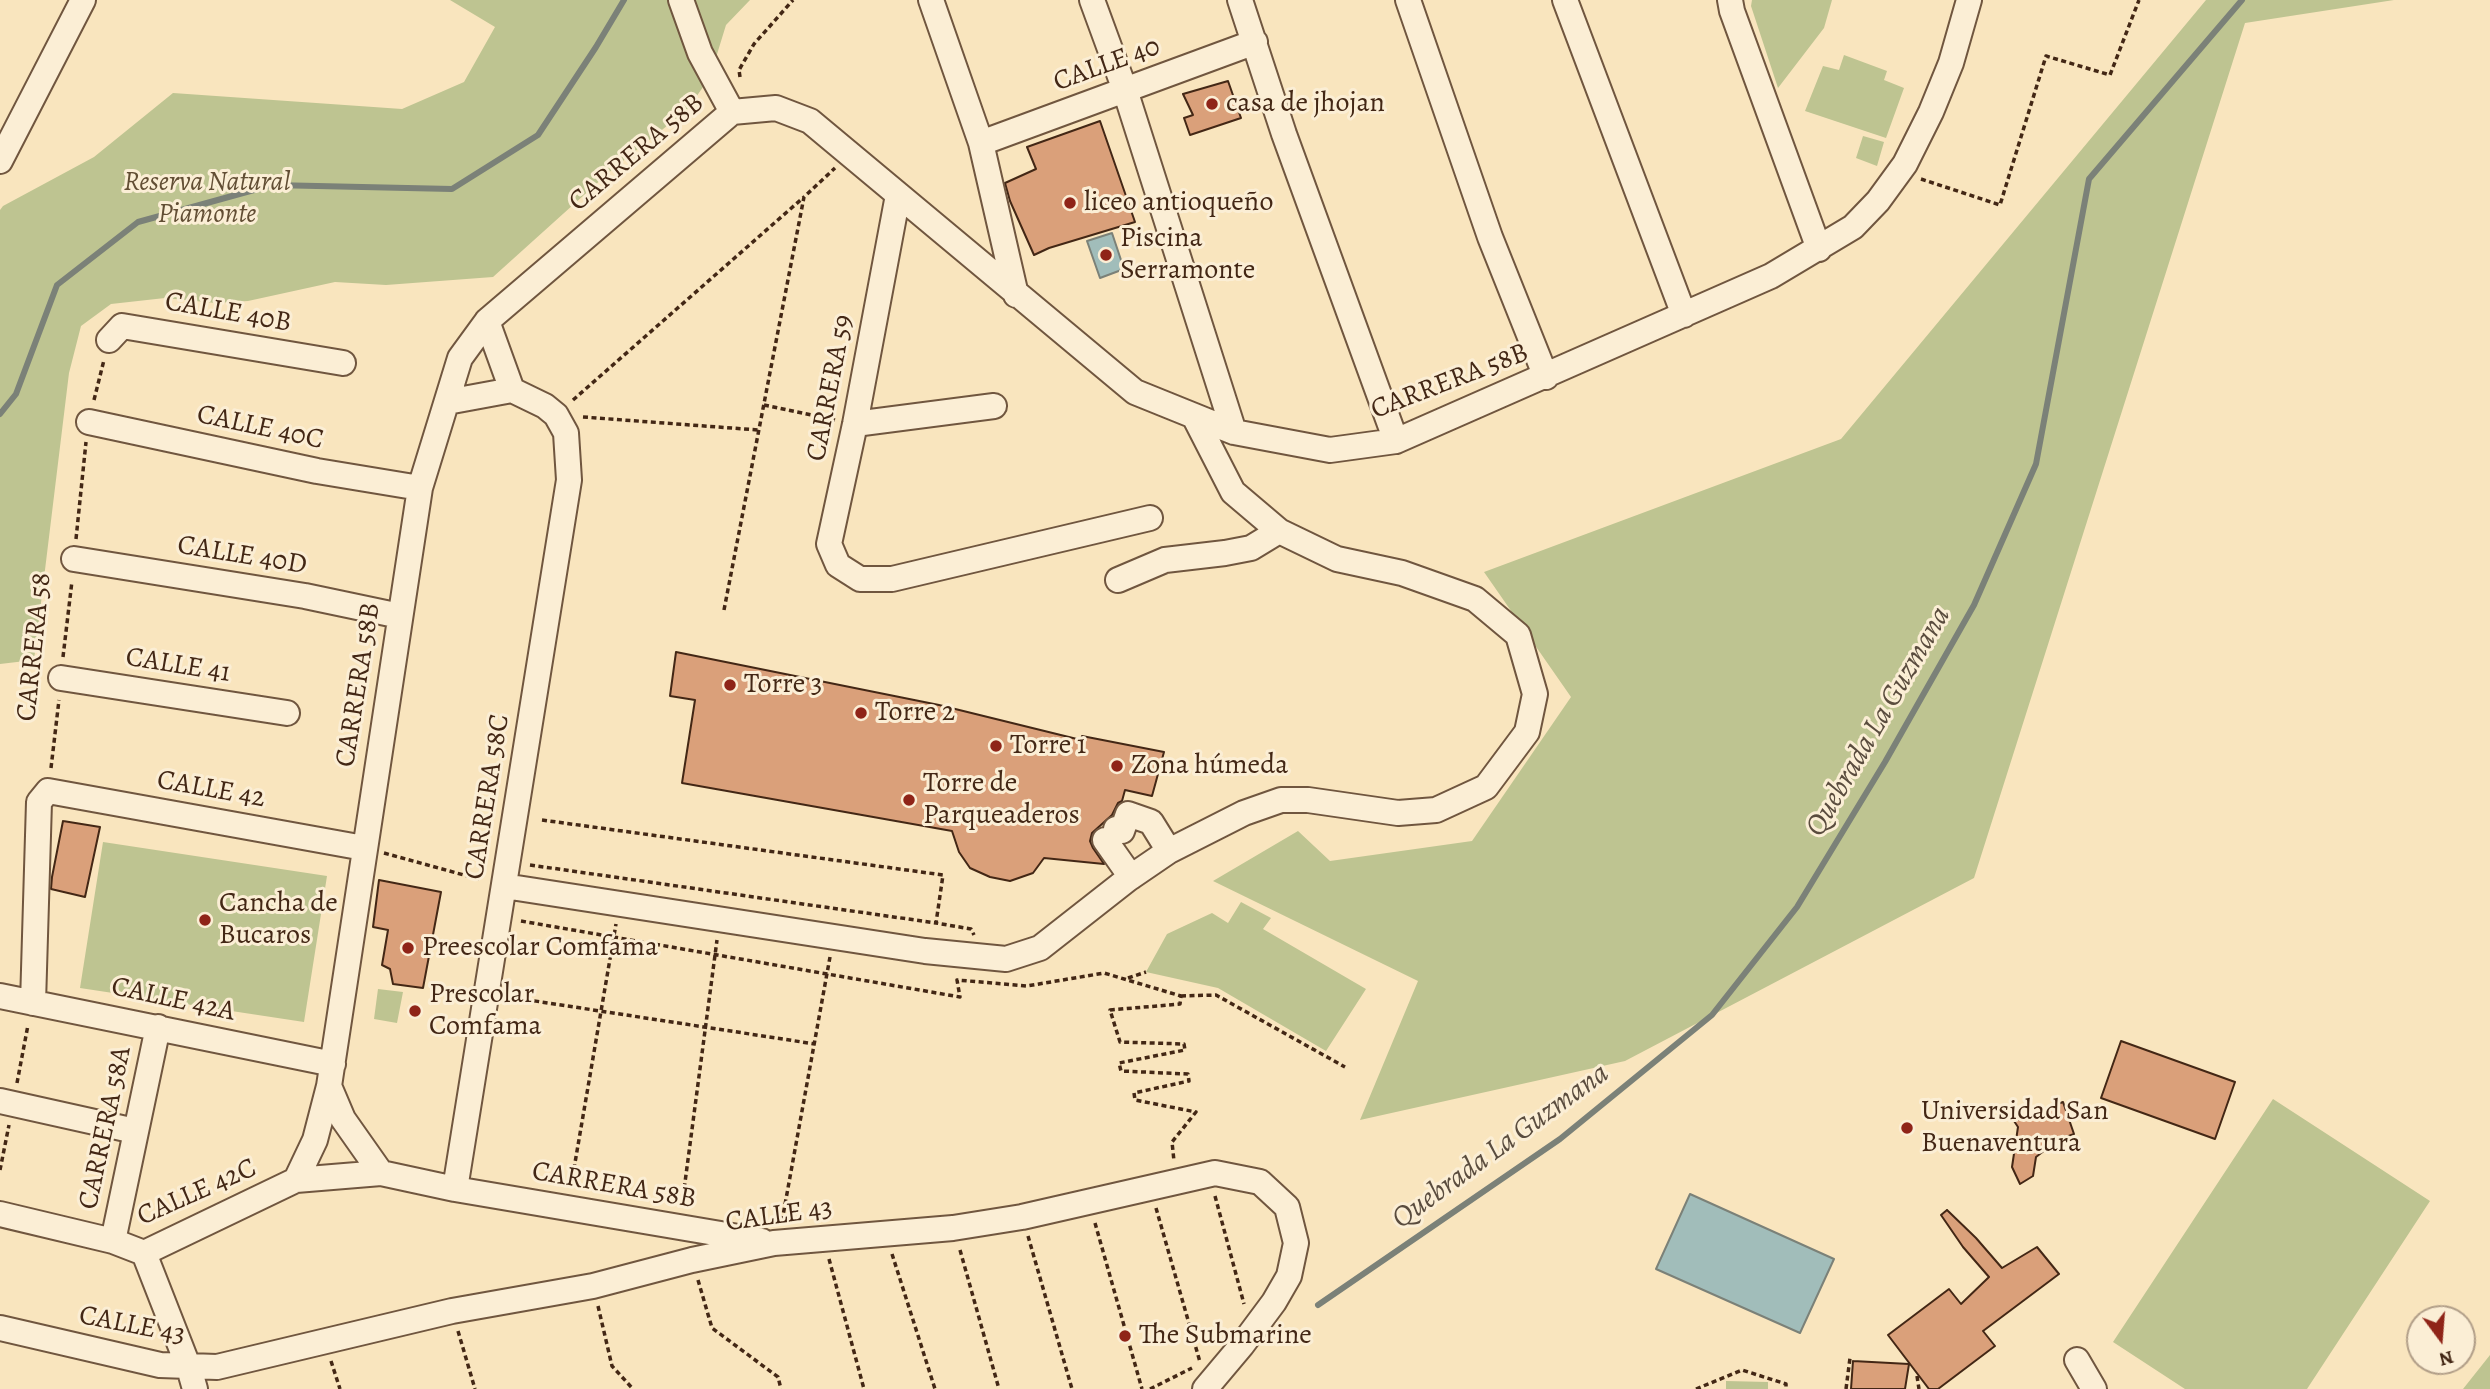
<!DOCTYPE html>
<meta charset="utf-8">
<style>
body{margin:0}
#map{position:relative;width:2490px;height:1389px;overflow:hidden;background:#f9e5be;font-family:Alegreya,serif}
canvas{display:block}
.north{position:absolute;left:2406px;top:1305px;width:70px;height:70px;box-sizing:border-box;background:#fbeed5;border:2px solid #b19e88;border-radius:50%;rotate:164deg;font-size:19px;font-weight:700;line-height:28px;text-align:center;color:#432715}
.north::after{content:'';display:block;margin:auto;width:24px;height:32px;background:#8f2418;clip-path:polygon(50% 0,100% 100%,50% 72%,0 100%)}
</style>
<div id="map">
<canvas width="2490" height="1389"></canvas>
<div class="north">N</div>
</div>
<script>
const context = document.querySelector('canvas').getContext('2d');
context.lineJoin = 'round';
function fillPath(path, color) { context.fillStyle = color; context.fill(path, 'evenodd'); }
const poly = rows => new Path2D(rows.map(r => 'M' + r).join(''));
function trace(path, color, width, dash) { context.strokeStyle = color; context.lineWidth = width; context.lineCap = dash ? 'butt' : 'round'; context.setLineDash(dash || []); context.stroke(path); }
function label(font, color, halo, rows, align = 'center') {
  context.font = font + ' Alegreya,serif'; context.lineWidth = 6; context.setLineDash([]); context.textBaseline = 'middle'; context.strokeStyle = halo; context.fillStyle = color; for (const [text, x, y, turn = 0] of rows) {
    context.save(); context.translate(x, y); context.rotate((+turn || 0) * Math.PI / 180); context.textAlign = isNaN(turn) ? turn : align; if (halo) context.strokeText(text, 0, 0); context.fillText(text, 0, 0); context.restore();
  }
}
const green = poly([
 [450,0,750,0,726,25,710,77,687,110,614,168,493,277,386,285,335,282,248,301,216,303,165,298,111,304,81,326,69,373,34,660,0,664,0,210,3,206,94,157,173,93,402,109,464,82,495,27],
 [1752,0,1832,0,1824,28,1778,88,1751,6],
 [2206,0,2394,0,2245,23,1974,878,1625,1061,1360,1120,1418,981,1213,881,1298,831,1330,861,1472,841,1571,697,1484,572,1841,439],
 [1844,55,1887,71,1884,80,1904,88,1886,138,1805,111,1823,66,1839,70],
 [1863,136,1884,142,1877,166,1856,158],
 [103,842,327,876,304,1022,80,988],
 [1241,902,1271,918,1263,929,1366,989,1326,1051,1218,988,1146,972,1167,934,1212,913,1228,923],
 [378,989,403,992,397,1023,374,1019],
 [2273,1099,2430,1201,2307,1389,2185,1389,2113,1342],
 [2490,1355,2490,1389,2463,1389],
 [1726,1381,1768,1382,1768,1389,1726,1389]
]);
const water = poly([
 [1112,233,1124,269,1100,278,1087,241,1112,233],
 [1690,1194,1834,1259,1800,1333,1656,1269,1690,1194]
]);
const stream = poly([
 [0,414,16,394,57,285,138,222,272,185,452,189,538,135,596,47,624,0],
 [1318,1305,1560,1139,1712,1015,1797,907,1885,762,1974,605,2036,464,2089,179,2242,0]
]);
const building = poly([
 [1228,81,1241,118,1190,135,1184,118,1193,115,1183,94,1228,81],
 [1100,121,1135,222,1049,248,1034,255,1010,201,1005,183,1036,169,1027,147,1100,121],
 [676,652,939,705,1081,740,1082,736,1164,752,1152,796,1125,790,1122,801,1118,803,1112,815,1092,833,1090,841,1093,848,1104,864,1044,858,1033,873,1010,881,990,877,970,868,959,852,952,831,682,783,695,700,670,696,676,652],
 [63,821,100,827,85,897,51,889,52,877,63,821],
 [379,880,441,892,423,988,393,984,390,969,382,965,388,930,373,927,379,880],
 [2121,1041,2235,1082,2215,1139,2101,1098,2121,1041],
 [2063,1102,2074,1134,2058,1140,2036,1157,2033,1176,2020,1184,2012,1167,2018,1127,2014,1121,2063,1102],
 [1947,1210,1976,1238,2002,1268,2037,1247,2059,1274,1983,1331,1995,1346,1938,1389,1929,1389,1888,1335,1949,1289,1961,1304,1989,1277,1963,1247,1941,1215,1947,1210],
 [1853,1361,1909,1364,1905,1389,1851,1389,1853,1361]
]);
const path = poly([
 [740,77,739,70,754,44,793,0],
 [1921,179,2000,205,2046,56,2110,75,2139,0],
 [94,400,104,360],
 [573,400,804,197],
 [764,405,835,420],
 [583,417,759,430],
 [76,539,86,442],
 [724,610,804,197,835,168],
 [63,657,72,581],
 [51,768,59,700],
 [542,820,943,875,936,923,971,929,974,935],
 [384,853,482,880],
 [530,865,936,923],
 [521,921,960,997,957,980,1027,986,1104,973,1181,996,1180,1004,1110,1010,1120,1042,1184,1044,1185,1050,1119,1063,1121,1071,1188,1074,1189,1081,1134,1093,1135,1100,1196,1112,1172,1142,1174,1161],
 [1128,978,1146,972],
 [1181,996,1216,995,1345,1067],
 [509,997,815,1044],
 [17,1083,28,1025],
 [0,1170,9,1125],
 [571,1186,616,924],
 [1215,1196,1244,1304],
 [682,1205,717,940],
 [1156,1208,1200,1362],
 [782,1221,830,957],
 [1095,1223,1142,1389],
 [1028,1236,1072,1389],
 [960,1250,999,1389],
 [892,1254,935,1389],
 [829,1259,864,1389],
 [698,1280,712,1328,778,1377,781,1389],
 [598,1306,612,1366,633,1389],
 [458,1331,475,1389],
 [331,1361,340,1389],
 [1917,1376,1919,1389],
 [1150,1389,1192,1368],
 [1696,1389,1742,1370,1786,1384,1786,1389],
 [1846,1389,1850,1358]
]);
const minor = poly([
 [681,0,700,53,732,112],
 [931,0,981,143,1016,295],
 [1092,0,1125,90,1234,432],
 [1240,0,1284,134,1396,441],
 [1408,0,1490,237,1546,377],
 [1565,0,1684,315],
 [1730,0,1732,11,1819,249],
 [981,143,1255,42],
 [0,161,83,0],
 [898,195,855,424,829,544,838,565,860,579,892,579,1150,518],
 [487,321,512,390],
 [109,340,122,326,343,363],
 [447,402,512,390,545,406,556,415,566,433,569,480,455,1189],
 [89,422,317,471,420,488],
 [855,424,994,406],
 [74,559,305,596,400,616],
 [1118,580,1165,560,1225,553,1251,548,1279,531],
 [61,678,287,713],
 [1116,829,1122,831,1128,814,1151,822,1169,851],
 [1105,840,1131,877],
 [504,886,925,951,1006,959,1040,948,1128,879,1169,851,1244,813,1281,800,1308,800,1398,813,1436,810,1486,787,1527,732,1535,694,1518,635,1475,599,1402,573,1337,559,1279,531,1233,492,1194,416],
 [0,996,333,1064],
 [33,1003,39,802,48,791,364,848],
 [329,1086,343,1119,381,1173],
 [0,1101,135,1131],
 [296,1180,315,1140,329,1086,420,488,460,358,487,321,732,112,776,108,810,121,1135,392,1234,432,1330,450,1396,441,1771,276,1853,227,1878,201,1905,164,1931,112,1951,63,1969,0],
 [0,1214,113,1241,144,1253,296,1180,381,1173,455,1189,762,1241],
 [113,1241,158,1027],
 [144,1253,189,1368,195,1389],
 [0,1328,160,1365,217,1367,452,1311,593,1286,692,1260,774,1243,953,1228,1022,1217,1215,1173,1260,1182,1287,1207,1296,1243,1289,1276,1274,1302,1242,1345,1205,1389],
 [2077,1360,2094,1389]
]);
const markers = [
 [1212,104,7,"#8f2418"],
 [1070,203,7,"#8f2418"],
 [1106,255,7,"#8f2418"],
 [730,685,7,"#8f2418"],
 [861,713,7,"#8f2418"],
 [996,746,7,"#8f2418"],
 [1117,766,7,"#8f2418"],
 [909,800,7,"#8f2418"],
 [205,920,7,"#8f2418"],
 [408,948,7,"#8f2418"],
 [415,1011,7,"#8f2418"],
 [1907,1128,7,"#8f2418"],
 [1125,1336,7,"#8f2418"]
];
const streetNames = [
 ["CALLE 40",1107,65,-20],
 ["CARRERA 58B",637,153,-40],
 ["CALLE 40B",228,313,10],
 ["CARRERA 58B",1450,382,-21],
 ["CARRERA 59",831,388,-79],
 ["CALLE 40C",260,428,12],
 ["CALLE 40D",242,556,9],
 ["CARRERA 58",35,647,-84],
 ["CALLE 41",178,666,9],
 ["CARRERA 58B",359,685,-81],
 ["CALLE 42",211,790,10],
 ["CARRERA 58C",488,797,-81],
 ["CALLE 42A",173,1000,12],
 ["CARRERA 58A",106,1128,-78],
 ["CARRERA 58B",614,1186,10],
 ["CALLE 42C",197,1193,-24],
 ["CALLE 43",779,1216,-8],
 ["CALLE 43",132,1326,11]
];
const poiNames = [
 ["casa de jhojan",1226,104],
 ["liceo antioqueño",1084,203],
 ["Piscina",1120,239],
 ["Serramonte",1120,271],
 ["Torre 3",744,685],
 ["Torre 2",875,713],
 ["Torre 1",1010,746],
 ["Zona húmeda",1131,766],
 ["Torre de",923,784],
 ["Parqueaderos",923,816],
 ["Cancha de",219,904],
 ["Bucaros",219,936],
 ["Preescolar Comfama",422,948],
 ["Prescolar",429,995],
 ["Comfama",429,1027],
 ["Universidad San",1921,1112],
 ["Buenaventura",1921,1144],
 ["The Submarine",1139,1336]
];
const parkNames = [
 ["Reserva Natural",207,183],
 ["Piamonte",207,215]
];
const waterNames = [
 ["Quebrada La Guzmana",1879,722,-60],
 ["Quebrada La Guzmana",1501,1147,-36]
];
fillPath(green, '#bec491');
fillPath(water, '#a1bdba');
trace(water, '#7b8178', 2);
trace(stream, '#7b8178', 6);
fillPath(building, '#daa07a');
trace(building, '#432715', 2);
trace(minor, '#70563f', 28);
trace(path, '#432715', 3.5, [5, 3.5]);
trace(minor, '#fbeed5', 24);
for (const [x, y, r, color] of markers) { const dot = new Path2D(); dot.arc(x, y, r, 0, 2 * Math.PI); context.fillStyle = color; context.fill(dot); trace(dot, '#fbeed5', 2.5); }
label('28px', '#432715', '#fbeed5', streetNames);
label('28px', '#432715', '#fbeed5', poiNames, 'left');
label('italic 28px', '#624e34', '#fbeed5', parkNames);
label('italic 30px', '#5a4c3e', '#fbeed5', waterNames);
</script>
